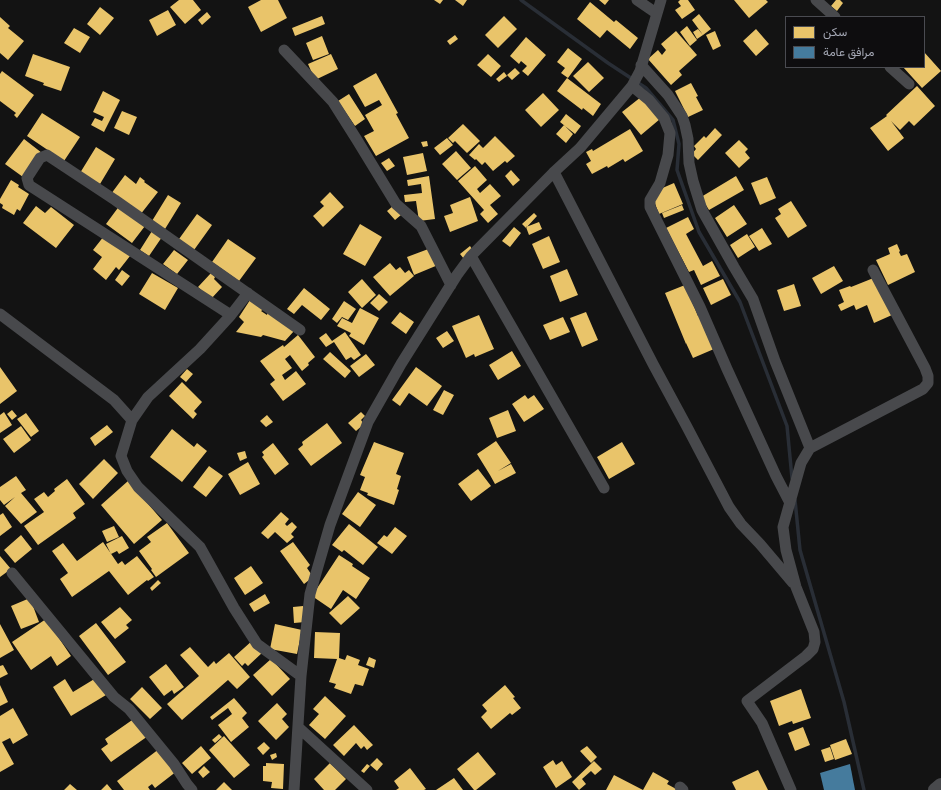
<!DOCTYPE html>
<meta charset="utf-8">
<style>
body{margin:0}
#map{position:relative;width:941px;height:790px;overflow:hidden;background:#131313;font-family:"Titillium Web",Vazirmatn,sans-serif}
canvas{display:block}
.legend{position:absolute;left:785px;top:16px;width:140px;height:52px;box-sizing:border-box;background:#0e0d0f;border:1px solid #4a4b51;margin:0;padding:5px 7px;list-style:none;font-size:12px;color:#a4a7b4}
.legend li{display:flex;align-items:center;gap:8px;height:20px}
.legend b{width:20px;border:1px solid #4a4b51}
</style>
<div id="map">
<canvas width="941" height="790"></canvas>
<ul class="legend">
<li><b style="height:11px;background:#e9c46a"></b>سكن</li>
<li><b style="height:11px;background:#457b9d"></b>مرافق عامة</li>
</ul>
</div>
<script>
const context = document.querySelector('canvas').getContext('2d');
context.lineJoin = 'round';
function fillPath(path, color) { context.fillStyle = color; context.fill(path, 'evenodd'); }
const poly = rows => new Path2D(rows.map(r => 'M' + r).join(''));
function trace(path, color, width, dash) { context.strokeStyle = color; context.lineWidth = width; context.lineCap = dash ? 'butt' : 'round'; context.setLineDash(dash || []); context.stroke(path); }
const homes = poly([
 [179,0,193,0,201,10,185,24,170,7],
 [261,0,278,0,287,18,261,32,248,7],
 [434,0,443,0,440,4],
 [455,0,467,0,463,6],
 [599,0,609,0,605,5],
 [680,0,688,0,695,10,682,19,675,10,681,6,678,2],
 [734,0,766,0,768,2,749,18],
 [836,0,840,0,843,3,837,11,831,6],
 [590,2,614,22,616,20,638,38,630,49,607,30,600,38,577,19],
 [100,7,114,18,100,35,87,24],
 [168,10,176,25,157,36,149,20],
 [207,12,211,17,202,25,198,20],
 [699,14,711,29,703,35,692,20],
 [322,16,325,24,295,36,292,28],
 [504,16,517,29,498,48,485,35],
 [0,17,10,26,8,28,24,41,8,60,0,53],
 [687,26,697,40,690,46,680,32],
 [74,28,90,37,80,53,64,43],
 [698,29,703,35,697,39,693,32],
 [756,29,769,44,756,56,743,41],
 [676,31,697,55,679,71,682,75,671,85,648,59,658,50,662,55,666,50,661,44],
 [715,31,721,46,713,50,706,35],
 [455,35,458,39,450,45,447,41],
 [322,36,329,54,313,60,306,43],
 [526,37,546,55,528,76,522,71,527,66,521,61,519,64,510,56],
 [568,48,582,59,568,78,561,73,565,68,557,62],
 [924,52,941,71,922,88,903,67,924,67],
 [33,54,70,67,61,91,43,85,44,83,25,76],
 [331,54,338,69,315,80,308,64],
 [488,54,501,66,491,77,477,65],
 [588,62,604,78,589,92,573,76],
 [515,68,520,73,512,80,507,75],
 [2,71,34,95,17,118,14,115,16,113,0,101,0,74],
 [504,72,507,76,499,82,496,79],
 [376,73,398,113,396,114,409,138,376,156,364,136,374,131,365,115,382,105,379,100,365,107,353,86],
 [567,78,601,104,593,116,583,108,582,110,557,91],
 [691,83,698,96,696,97,703,110,688,117,675,91],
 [917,86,935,106,914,126,909,121,900,130,891,121,904,138,888,151,870,128,887,116,886,115],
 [103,91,120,100,104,132,91,125,95,118,102,121,104,117,93,112],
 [543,93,559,110,541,127,525,110],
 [349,94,365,119,355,126,338,101],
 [641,97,660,119,641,135,622,112],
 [122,111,137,117,129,135,114,128],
 [42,113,80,137,64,161,27,136],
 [566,114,581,126,575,134,560,122],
 [463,124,480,141,467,153,455,141,453,143,448,138],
 [564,125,573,134,566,143,556,134],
 [715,128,722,135,698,160,692,154,696,149,694,146,704,136,706,138],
 [630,129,643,151,625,162,623,159,608,168,607,166,592,174,586,164,591,161,586,152,592,149,593,151],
 [495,136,515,156,507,163,505,161,493,171,485,162,482,165,476,159,475,160,469,155,479,144,483,148],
 [447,138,453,145,440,155,434,148],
 [24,139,42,153,23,177,5,164],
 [739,140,748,149,745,152,750,158,739,168,725,153],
 [427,141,428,146,423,147,421,142],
 [96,147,115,159,100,184,80,173],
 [456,151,471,168,457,180,442,164],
 [423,153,427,171,407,175,403,157],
 [389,158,395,166,387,171,381,163],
 [475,166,487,180,477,189,480,193,490,184,501,196,490,205,498,214,488,223,480,214,484,210,458,181],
 [511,170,520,180,513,186,505,176],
 [125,175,136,184,140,177,145,181,144,182,158,192,140,215,111,194],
 [429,176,435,219,419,221,416,201,405,202,404,195,422,193,421,184,408,186,407,180],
 [736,176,744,190,709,210,701,197],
 [767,177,776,198,760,205,751,183],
 [11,180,19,185,18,187,29,194,20,211,17,209,14,215,2,208,3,205,0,203,0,199],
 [674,183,683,204,659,214,651,193],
 [330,192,344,207,323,227,313,216,324,206,320,202],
 [168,195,181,203,165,229,152,221],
 [470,197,478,221,450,232,444,216,453,213,450,205],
 [791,201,807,226,788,238,775,218,781,214,778,209],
 [120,205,145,226,132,243,106,224],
 [682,205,684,210,664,218,662,213],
 [734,205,747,224,727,237,715,218],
 [36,206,45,213,51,207,74,225,56,248,23,223],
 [393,206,401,215,395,220,387,211],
 [534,213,537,216,526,228,522,224],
 [197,214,212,225,194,250,179,239],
 [688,217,694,229,686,234,703,266,712,261,720,276,701,285,694,270,689,272,666,228],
 [539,222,542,229,529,235,526,227],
 [360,224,382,237,365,266,343,254],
 [514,227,521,233,510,247,502,241],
 [762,228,772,244,759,251,749,236],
 [152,231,162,237,149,256,140,250],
 [747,234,755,247,738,258,730,245],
 [104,236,130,256,119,270,116,267,106,280,93,269,102,257,93,250],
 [549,236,560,262,543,269,532,244],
 [228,239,256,258,239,281,212,262],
 [897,244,900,251,899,252,901,256,907,254,915,272,888,285,876,260,890,254,888,248],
 [470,246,474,252,464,259,460,254],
 [431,248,438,265,414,275,407,257],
 [174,250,188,260,177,274,163,264],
 [390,263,396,270,400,267,405,273,409,270,414,276,390,296,373,277],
 [834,266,843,281,821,294,812,278],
 [567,269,578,295,560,302,550,276],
 [122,270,130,276,122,286,115,280],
 [152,273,178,288,165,310,139,294],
 [211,273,215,277,214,279,222,287,211,299,198,287],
 [876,277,892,315,874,323,867,305,856,310,854,305,841,311,838,305,844,302,839,290,850,286,851,287],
 [362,279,376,295,362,308,348,292],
 [723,279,731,295,711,305,703,288],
 [794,284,801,306,784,311,777,290],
 [685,285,698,316,700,315,714,349,693,358,686,343,686,344,665,293],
 [304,288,330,309,321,320,302,305,294,314,287,309],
 [379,294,388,302,379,311,370,303],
 [250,300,264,309,261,311,267,315,268,310,294,331,285,341,263,335,261,337,236,332,244,322,239,317],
 [344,301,356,309,348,320,342,317,337,323,332,319],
 [360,308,379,318,364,345,349,336,351,333,337,326,342,318,352,323],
 [400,312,414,322,406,334,391,323],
 [586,312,598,340,582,347,570,318],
 [479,315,494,349,475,357,474,354,466,358,452,326],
 [563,317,570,332,550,340,543,325],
 [447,331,454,341,443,348,436,338],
 [345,332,361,355,354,360,351,357,346,360,334,342,326,347,319,338,326,333,332,341],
 [298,335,315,357,308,363,309,365,302,371,290,355,285,359,292,368,282,375,285,380,296,371,306,384,283,401,270,384,275,380,260,361,277,349,283,345,284,347],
 [512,351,521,366,498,380,489,365],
 [330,352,351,371,345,378,323,359],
 [366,354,375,365,359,377,350,366],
 [0,367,17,391,0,404],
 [416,367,442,386,427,406,409,393,400,406,392,400],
 [187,369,193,374,186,382,180,377],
 [182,382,202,402,194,411,197,414,193,419,169,396],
 [444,390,454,395,443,415,433,410],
 [525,395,528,399,534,395,544,409,524,422,512,404],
 [12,410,17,416,12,420,7,414],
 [508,410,516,431,497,438,489,418],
 [4,412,12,425,0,433,0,415],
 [361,412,365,416,361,420,364,424,356,431,348,423],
 [26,413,39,431,31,437,17,419],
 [267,415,273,422,266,427,260,421],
 [327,423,342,443,311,466,298,449,303,445,302,442],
 [107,425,113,432,95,446,90,438],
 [21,426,31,440,14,453,3,439],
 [172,429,194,447,197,443,207,451,182,482,150,457],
 [496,441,511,463,498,471,511,464,516,473,495,484,490,475,477,454],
 [374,442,404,453,396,474,401,476,397,489,399,490,394,505,367,495,368,493,360,490,365,477,360,475],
 [622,442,635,464,609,479,597,457],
 [273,443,289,464,275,475,262,457,264,455,262,452],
 [245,451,247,458,240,461,237,453],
 [104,459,118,473,93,499,79,484],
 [248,462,260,484,240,495,228,474],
 [209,466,223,476,206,497,193,487],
 [478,469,491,486,471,501,458,484],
 [16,476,26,490,21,493,37,512,21,524,5,506,15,497,4,505,0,500,0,487],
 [67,479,85,504,73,513,76,518,38,545,24,526,44,512,34,499,44,492,48,497,55,491,54,489],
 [128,481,162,520,134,544,101,505],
 [358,492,376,505,360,527,342,514],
 [281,512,289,519,285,524,287,526,292,522,297,527,291,534,294,537,287,543,275,532,268,539,261,533],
 [3,513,12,527,0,536,0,515],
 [167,523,189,553,156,577,151,570,152,569,139,551,151,542,147,537],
 [349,524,378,547,363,565,344,550,342,552,332,545],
 [114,526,119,537,107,542,102,531],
 [395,527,407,536,392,554,377,543,384,535,387,537],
 [21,535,32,549,15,563,4,550],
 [122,536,129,548,119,554,117,551,111,554,106,544],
 [103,542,118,564,122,561,125,565,137,556,154,577,148,581,147,580,128,595,109,571,72,597,60,579,68,573,52,551,63,543,77,561],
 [293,542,310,565,307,568,313,577,304,584,280,551],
 [339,555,353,564,352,566,370,578,356,599,343,590,331,609,312,596],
 [0,556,11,569,0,577],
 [251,566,263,583,245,595,234,578],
 [158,580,161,583,152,591,150,588],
 [265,594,270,603,254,612,249,604],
 [348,596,360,608,341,625,329,613],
 [30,598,39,622,21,629,11,606],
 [303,606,305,622,294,623,293,607],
 [120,607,132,620,126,625,129,628,115,639,101,622],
 [46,619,71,656,57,666,51,656,31,670,12,642],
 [96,623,126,662,108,675,79,636],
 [0,624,14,650,0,658],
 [275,624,302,630,297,654,270,649],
 [315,632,340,633,339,658,345,660,347,655,360,660,358,665,369,669,363,686,355,684,351,694,334,688,336,684,329,682,337,659,314,658],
 [253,640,263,652,248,666,245,663,242,666,234,657],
 [190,647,208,667,214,661,216,664,229,653,250,677,237,689,228,680,182,720,167,704,199,676,180,655],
 [369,657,376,660,374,668,366,665],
 [271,659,290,679,272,696,253,675],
 [166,664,184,687,174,694,172,690,164,696,149,677],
 [3,665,8,674,0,678,0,666],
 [96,678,106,695,71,716,53,687,65,679,73,692],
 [0,685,8,702,0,706],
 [505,685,515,697,513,698,521,708,512,715,510,713,491,729,481,717,487,711,482,705],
 [142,687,162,708,150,719,130,699],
 [801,689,811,718,793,724,792,721,779,726,770,701],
 [325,696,346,716,325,739,309,725,319,714,313,709],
 [234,698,247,713,242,718,249,727,231,742,218,725,232,714,228,708,212,720,210,717],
 [277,703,287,714,282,719,289,727,276,740,258,721],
 [13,708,28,735,13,744,10,738,2,742,14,764,0,772,0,716],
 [135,718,148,736,111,762,101,749,108,744,105,739],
 [354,725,373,745,367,750,364,746,361,749,356,743,344,756,333,745],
 [803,727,810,745,795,751,788,733],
 [219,734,222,737,215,743,212,740],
 [224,736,250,765,234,778,209,750],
 [846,739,852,754,835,760,830,745],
 [264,742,270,748,263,755,257,748],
 [201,746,211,758,192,774,182,763],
 [587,746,597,757,591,763,580,751],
 [830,747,834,759,825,762,821,750],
 [159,749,177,771,155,788,152,784,148,787,150,790,124,790,117,781],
 [478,752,496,774,476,790,474,790,457,769],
 [276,753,277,757,272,760,270,755],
 [377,758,383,764,377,771,370,765],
 [553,760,556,765,562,761,572,777,556,788,543,767],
 [594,761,602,769,595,775,591,771,582,779,586,784,579,790,572,782],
 [266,763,284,764,283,789,271,788,272,782,263,781,263,766,266,766],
 [330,763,346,779,335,790,324,790,314,779],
 [367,764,370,766,364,773,361,771],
 [204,766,210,772,203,778,198,772],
 [410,768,426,789,424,790,396,790,399,788,394,781],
 [758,770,768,790,736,790,732,782],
 [653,772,669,781,667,784,678,790,606,790,614,775,643,790],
 [454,778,463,790,436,790],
 [224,782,232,790,216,790],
 [70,784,77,790,64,790],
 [107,784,112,790,101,790]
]);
const public = poly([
 [850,764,855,790,824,790,820,773]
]);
const stream = poly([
 [521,0,608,63,646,88,673,120,679,144,677,170,699,232,740,302,787,426,792,478],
 [795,500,800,550,844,702,864,790]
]);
const minor = poly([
 [637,0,656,13],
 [816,0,835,17],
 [284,50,333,102,357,140,396,204,421,226,451,285],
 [641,65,668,95,682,116,685,125,688,139,689,163,693,181,702,210,734,267,753,299,775,361,810,448,801,463,783,527,786,550,796,587,814,632,815,642,813,649,806,656,747,701,762,723,791,790],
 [890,67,909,84],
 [632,86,649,100,664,118,670,133,668,155,660,183,650,200,650,207,700,307,727,369,776,476,790,503],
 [554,172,653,364,686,425,729,507,741,524,760,544,793,583],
 [471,256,604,488],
 [0,314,114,400,132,420,121,456,127,471,138,487,200,547,234,608,257,644,301,676],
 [231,315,29,185,27,178,40,158,47,155,115,200,300,330],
 [132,420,148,397,200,349,231,315,248,293],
 [810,448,923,389,928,383,928,376,925,368,873,270],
 [12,573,114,697,129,709,174,764,187,784,192,790],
 [298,727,367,790],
 [680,787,683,790],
 [294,790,301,676,310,594,330,525,368,422,401,364,457,275,471,256,554,172,580,148,632,86,640,71,661,0]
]);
const tertiary = poly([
 [935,790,941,785]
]);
fillPath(homes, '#e9c46a');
fillPath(public, '#457b9d');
trace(stream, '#292e36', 3.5);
trace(minor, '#48494c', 11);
trace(tertiary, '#48494c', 14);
</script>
